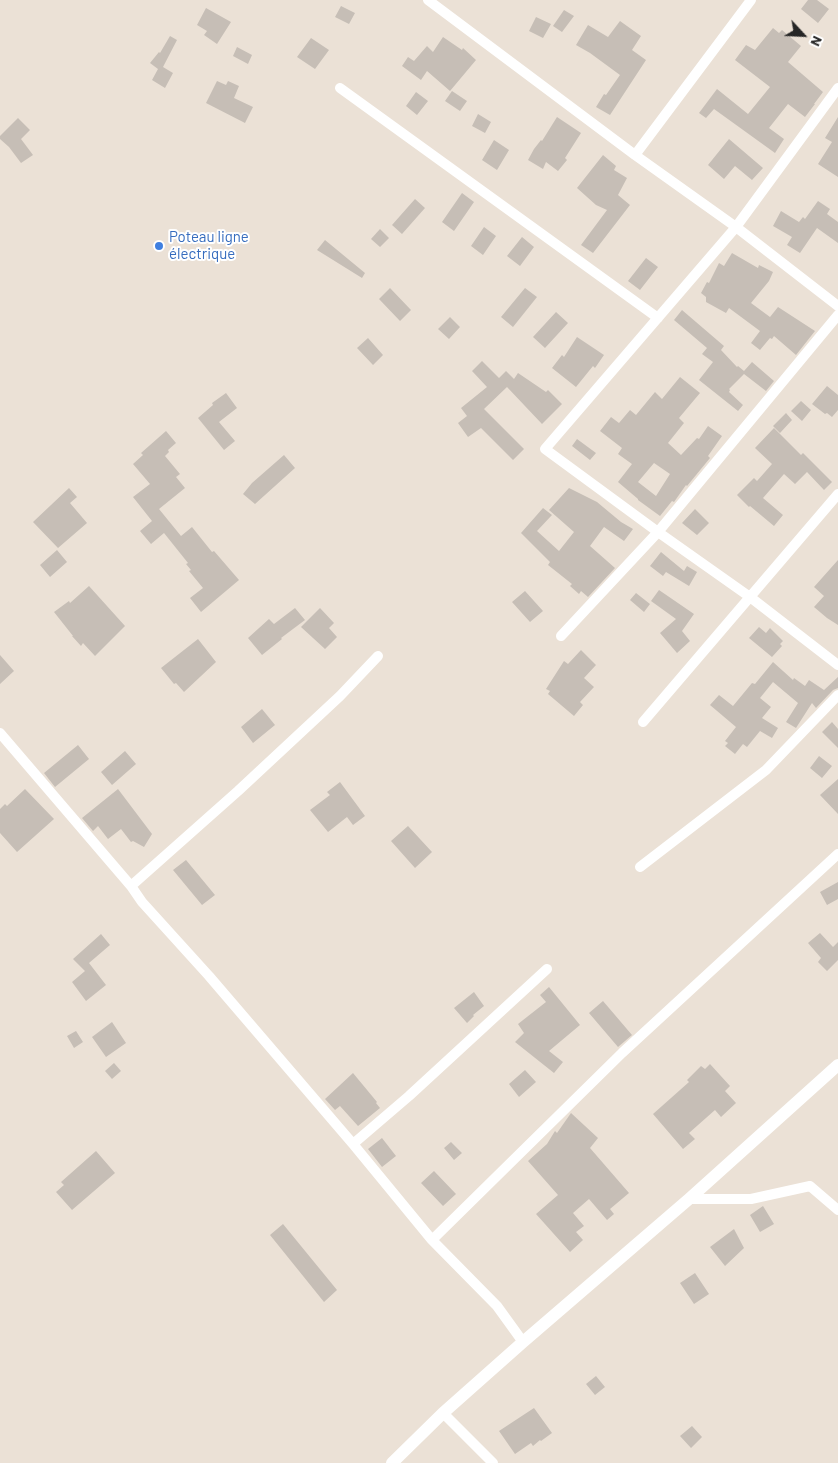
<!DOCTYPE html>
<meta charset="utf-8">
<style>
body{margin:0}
#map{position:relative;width:838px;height:1463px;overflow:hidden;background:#ebe1d6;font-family:Barlow,sans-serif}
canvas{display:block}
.north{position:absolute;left:778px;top:10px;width:50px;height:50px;-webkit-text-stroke:4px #fff;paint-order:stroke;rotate:115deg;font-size:14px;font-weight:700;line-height:20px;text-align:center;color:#262626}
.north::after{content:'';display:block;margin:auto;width:18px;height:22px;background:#262626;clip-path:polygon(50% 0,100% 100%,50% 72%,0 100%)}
</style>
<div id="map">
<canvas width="838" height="1463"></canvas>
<div class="north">N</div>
</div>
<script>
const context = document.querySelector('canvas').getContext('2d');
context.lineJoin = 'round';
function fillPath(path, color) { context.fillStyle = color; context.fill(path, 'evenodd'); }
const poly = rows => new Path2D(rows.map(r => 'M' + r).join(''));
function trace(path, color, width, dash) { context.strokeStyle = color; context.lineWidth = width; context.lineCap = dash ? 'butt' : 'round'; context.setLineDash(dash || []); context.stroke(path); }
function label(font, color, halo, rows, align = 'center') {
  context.font = font + ' Barlow,sans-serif'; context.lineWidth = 4; context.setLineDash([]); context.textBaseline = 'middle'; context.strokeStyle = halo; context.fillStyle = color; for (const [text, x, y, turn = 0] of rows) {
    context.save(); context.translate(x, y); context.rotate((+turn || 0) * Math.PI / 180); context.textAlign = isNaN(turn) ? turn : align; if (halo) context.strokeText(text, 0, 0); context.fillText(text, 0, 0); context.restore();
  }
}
const building = poly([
 [808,0,817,0,829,9,818,23,801,9],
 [341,6,355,13,349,24,335,17],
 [206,8,231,22,217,44,204,35,207,31,197,25],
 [564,10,574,16,562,32,553,26],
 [536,17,551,24,543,38,529,31],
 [620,21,641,36,632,50,646,60,610,115,596,107,604,94,606,95,620,75,590,53,576,45,588,25,608,37],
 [773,28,779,33,782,30,801,46,788,62,823,92,814,104,815,104,805,117,788,104,769,128,784,139,775,153,714,109,706,118,699,113,717,89,748,114,770,87,735,60,746,45,755,50],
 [170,36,177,40,163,67,173,73,165,88,152,80,158,69,150,63,159,52,160,53],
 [443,37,462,50,463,48,476,60,450,91,427,71,421,80,402,66,408,57,414,61,427,46,433,52],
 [311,38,329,50,315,69,297,57],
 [237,47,252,55,248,64,233,56],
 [217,81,226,85,228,81,239,86,234,98,253,107,245,123,206,103],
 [452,91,467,101,460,111,445,101],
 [416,92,428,101,417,115,406,106],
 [478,114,491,122,485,133,472,126],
 [557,117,581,133,565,158,567,160,558,171,546,162,543,169,528,160,534,149,541,140,542,141],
 [838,117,838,177,818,164,832,142,825,138],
 [18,118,30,130,21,139,33,155,21,163,9,147,0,139,0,136],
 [729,139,763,168,752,180,735,166,724,179,708,165],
 [494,140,509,150,497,170,482,160],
 [603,155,616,166,614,170,627,178,618,195,630,205,593,253,581,245,607,210,596,205,577,188],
 [462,193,474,202,454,231,442,222],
 [415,199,425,208,402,234,392,225],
 [818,201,830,209,827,214,838,222,838,243,817,228,800,253,787,245,792,237,773,226,781,211,799,222,803,217,805,219],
 [484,227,496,236,483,255,471,246],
 [380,229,389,238,380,247,371,239],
 [522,237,534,247,520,266,507,256],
 [325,240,365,273,362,278,317,250],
 [732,253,758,268,759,265,773,272,769,281,751,303,770,317,778,307,815,331,796,355,774,336,772,339,770,338,760,350,751,343,760,331,729,308,726,313,706,302,706,297,701,293,707,282,709,283,719,263,724,266],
 [646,258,658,267,640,290,628,281],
 [390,288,411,310,400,321,379,299],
 [525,288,537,297,513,327,501,317],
 [682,310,724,346,721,350,737,367,738,366,744,371,752,362,774,381,766,391,744,374,729,389,730,390,729,392,743,405,738,411,699,380,713,362,702,354,707,348,674,320],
 [556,312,568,323,545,348,533,337],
 [450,317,460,327,449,339,438,329],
 [577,337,604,355,595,368,593,366,576,387,552,368,562,355,564,357],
 [368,338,383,355,373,365,357,348],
 [482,361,499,378,506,371,514,379,518,373,546,392,548,390,562,404,542,424,507,387,484,409,524,449,513,460,481,428,468,437,458,423,467,416,461,408,487,387,472,371],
 [680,377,700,393,679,418,684,423,668,443,681,455,697,438,699,439,708,426,722,436,708,456,710,458,687,486,686,485,674,502,672,501,660,516,638,500,638,499,618,482,632,464,618,454,622,448,600,431,611,417,619,423,630,410,636,415,655,392,662,399],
 [654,463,670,474,656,496,638,482],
 [827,386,838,395,838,410,832,417,827,413,825,414,812,404],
 [226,393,237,408,219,422,235,441,224,450,198,418,213,405,212,403],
 [801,401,811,410,802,421,791,411],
 [786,413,792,420,780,433,773,426],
 [774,428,801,455,803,453,832,482,824,490,807,472,795,484,784,474,763,498,783,515,774,526,750,506,749,507,737,495,754,478,757,481,772,464,755,448],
 [166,431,176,443,168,450,169,452,165,456,180,474,176,477,185,488,159,509,181,536,192,527,212,552,214,551,239,580,201,612,190,598,203,588,189,571,191,570,186,564,188,563,164,533,151,544,140,531,152,521,133,497,150,484,133,464,143,455,141,453],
 [577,439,596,453,590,460,572,446],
 [284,455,295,468,255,504,243,494,252,483],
 [69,488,77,497,70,503,87,523,58,548,33,522],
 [569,488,597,502,621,522,633,529,624,541,604,527,590,546,615,568,588,597,581,591,579,594,570,586,572,584,548,565,550,562,521,533,543,508,552,515,537,531,559,551,574,532,549,510],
 [695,509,709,523,697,535,682,523],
 [57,550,67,562,50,577,40,565],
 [661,552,684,571,687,566,697,572,689,586,666,572,663,576,650,566],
 [838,560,838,625,827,618,814,607,824,596,814,587],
 [89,586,125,626,95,656,83,643,81,646,72,636,73,636,54,612,69,601,70,603],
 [659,590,694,614,682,631,690,641,677,653,660,633,676,619,651,601],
 [525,591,543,611,530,622,512,602],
 [636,593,650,604,644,612,630,600],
 [295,608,305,620,281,638,282,639,262,655,248,638,269,619,274,624],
 [320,608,334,623,329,628,337,637,325,649,301,627],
 [759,627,766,633,770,628,783,641,780,644,782,646,772,657,749,638],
 [198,639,216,662,184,692,176,683,174,684,161,668],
 [581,650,596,665,584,678,594,687,580,702,583,705,574,716,548,694,550,691,546,689,564,661,568,664],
 [0,655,14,671,0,684],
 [773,662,793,680,794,678,805,686,809,680,824,690,838,677,838,688,833,690,816,708,812,703,796,728,786,722,798,703,773,682,760,698,771,707,762,718,778,728,772,738,760,731,747,747,743,744,735,754,725,746,728,743,725,741,736,727,710,705,719,695,733,706,752,683,755,684],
 [262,709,275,725,253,743,241,727],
 [832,722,838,729,838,748,822,732],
 [78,745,89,759,55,787,44,773],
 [125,751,136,764,112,785,101,772],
 [819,756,832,766,822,778,810,768],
 [838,779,838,814,820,795],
 [340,782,365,816,353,825,347,817,328,832,310,810,330,795,327,792],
 [25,789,54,819,17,852,0,833,0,809,5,804,7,806],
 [118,789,152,834,144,847,133,841,131,842,121,829,108,839,98,826,93,831,82,818],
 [408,826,432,852,415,868,391,841],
 [186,860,215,895,202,905,173,870],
 [838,882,838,899,827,905,820,892],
 [820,933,833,947,838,942,838,960,827,971,818,962,821,958,808,943],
 [101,934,110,945,89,963,106,985,86,1001,72,982,85,971,73,959],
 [549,987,580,1025,549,1051,563,1062,554,1073,515,1042,524,1033,518,1024,546,1002,540,995],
 [474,992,484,1006,473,1015,474,1016,467,1023,454,1008],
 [603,1001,632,1035,618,1047,589,1013],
 [112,1022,126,1043,106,1057,92,1037],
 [76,1031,83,1042,74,1048,67,1036],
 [114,1063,121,1071,112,1079,105,1071],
 [710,1064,730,1086,725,1091,736,1103,721,1117,715,1110,689,1133,695,1139,683,1149,653,1114,689,1082,687,1080,701,1066,705,1069],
 [525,1070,536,1082,519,1097,509,1084],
 [353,1073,377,1102,376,1103,380,1108,358,1126,340,1106,335,1110,325,1099],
 [571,1113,598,1138,590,1148,629,1193,610,1209,614,1214,607,1220,589,1199,573,1213,584,1226,576,1232,583,1240,570,1252,536,1214,558,1195,528,1161,547,1144,555,1131,557,1133],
 [382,1138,396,1156,382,1167,368,1149],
 [451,1142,462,1153,454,1160,444,1148],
 [96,1151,115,1173,72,1210,56,1192,64,1185,61,1182],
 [434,1171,456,1194,443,1206,421,1183],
 [763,1206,774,1224,760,1232,750,1215],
 [283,1224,337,1290,324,1302,270,1235],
 [734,1229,744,1248,725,1266,710,1247],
 [695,1273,709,1294,694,1304,680,1283],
 [596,1376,605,1387,595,1395,586,1384],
 [534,1408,552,1433,541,1441,540,1440,533,1446,531,1443,515,1454,499,1431],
 [692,1426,702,1437,691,1448,680,1436]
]);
const minor = poly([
 [428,0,635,155,736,227,838,306],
 [340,88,658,318],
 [838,88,736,227,545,449,658,532,750,597,838,665],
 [635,155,751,0],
 [561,636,658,532,838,315],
 [643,722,838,494],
 [0,733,131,886,142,902,209,976,353,1144,432,1240,497,1306,523,1342],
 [640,867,766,770,838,695],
 [131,886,238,791,340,696,378,656],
 [353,1144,409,1096,547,969],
 [689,1199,751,1199,810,1186,838,1210],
 [432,1240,622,1053,838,854],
 [443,1413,493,1463]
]);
const tertiary = poly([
 [392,1463,443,1413,523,1342,689,1199,838,1065]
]);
const markers = [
 [159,246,5,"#3f7fe0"]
];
const shopNames = [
 ["Poteau ligne",169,237],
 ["électrique",169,254]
];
fillPath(building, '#c6beb6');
trace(minor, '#fff', 10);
trace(tertiary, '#fff', 12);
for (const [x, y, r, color] of markers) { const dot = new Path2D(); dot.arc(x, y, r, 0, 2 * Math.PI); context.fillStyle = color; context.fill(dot); trace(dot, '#fff', 2); }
label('15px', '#366cbe', '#fff', shopNames, 'left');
</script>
